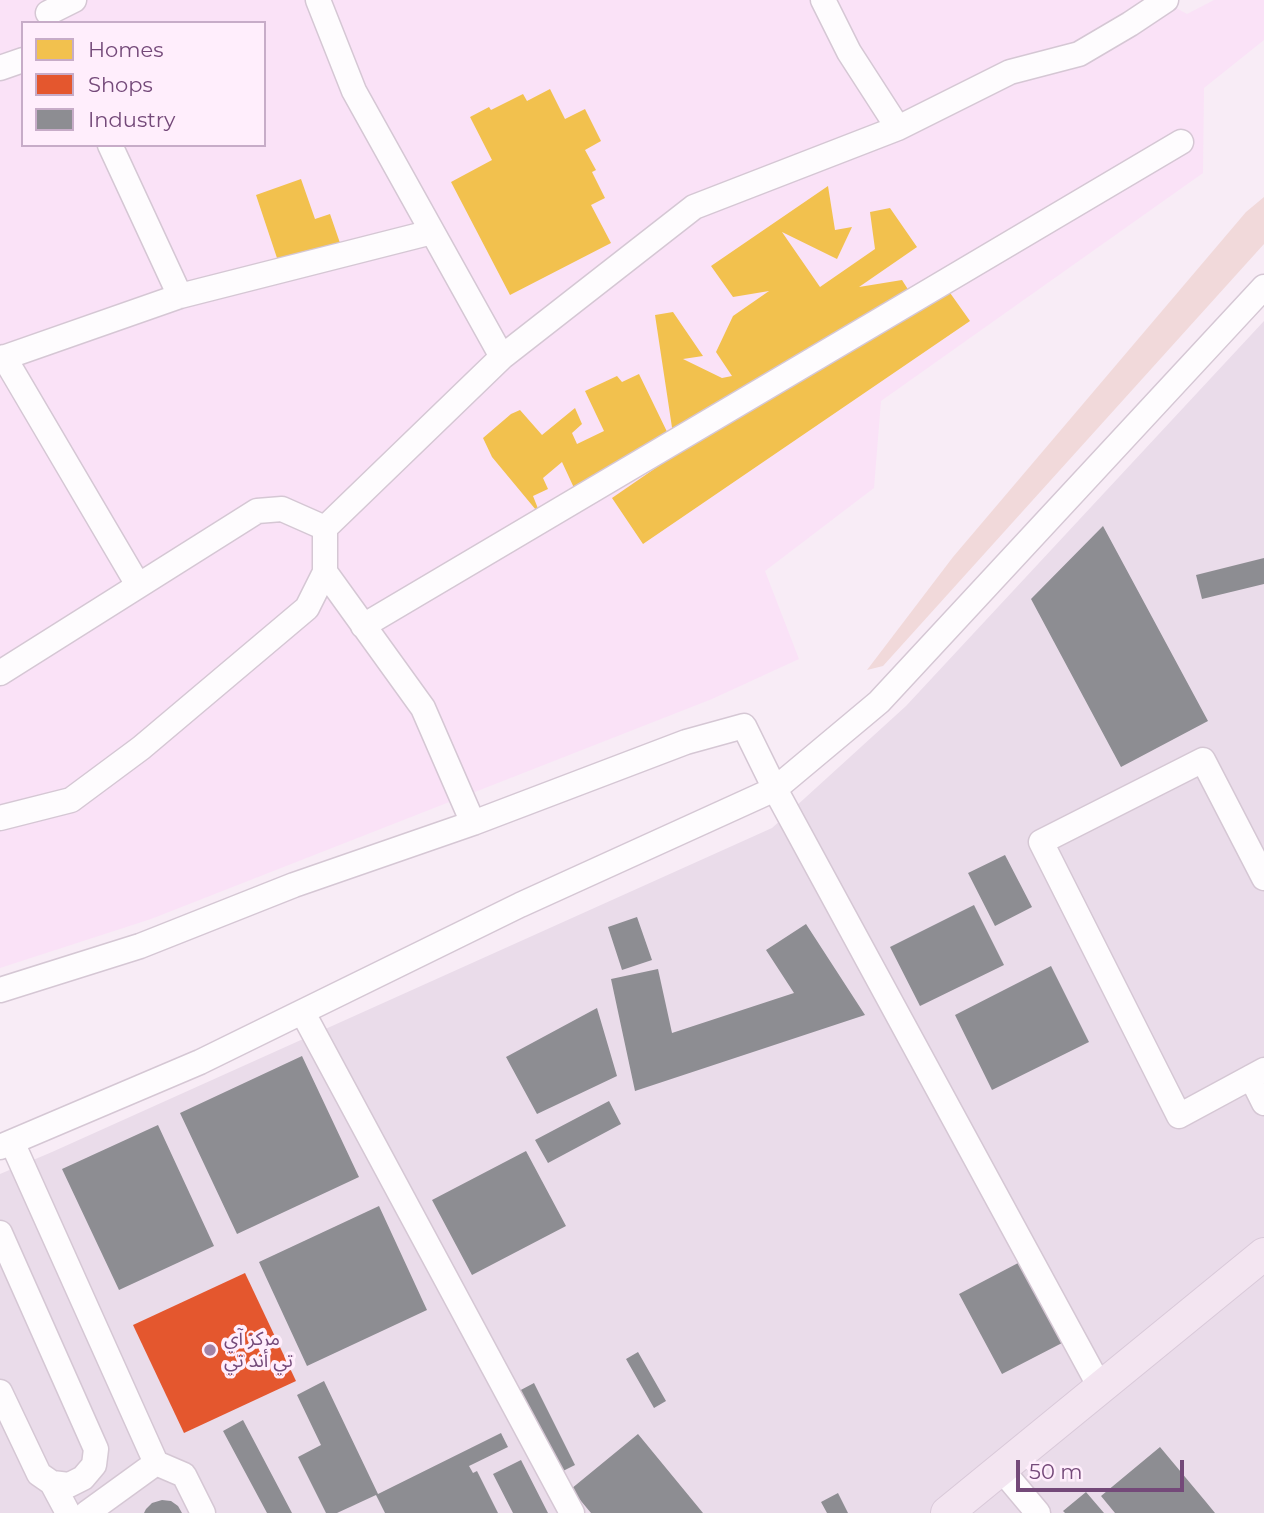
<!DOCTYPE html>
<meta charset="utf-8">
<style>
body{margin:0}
#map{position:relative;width:1264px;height:1513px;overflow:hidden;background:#f8ecf6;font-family:Montserrat,sans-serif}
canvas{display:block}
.legend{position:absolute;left:21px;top:21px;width:245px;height:126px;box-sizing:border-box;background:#ffeefc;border:2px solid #c7acc8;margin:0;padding:9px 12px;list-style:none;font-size:21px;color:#744979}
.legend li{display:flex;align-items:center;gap:14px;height:35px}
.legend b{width:35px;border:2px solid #c7acc8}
.scale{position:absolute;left:1016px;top:1460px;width:168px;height:32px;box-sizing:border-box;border:4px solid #744979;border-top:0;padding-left:9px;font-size:21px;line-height:24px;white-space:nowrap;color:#744979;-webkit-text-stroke:5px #ffeefc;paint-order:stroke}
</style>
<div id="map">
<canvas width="1264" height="1513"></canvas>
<ul class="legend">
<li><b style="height:19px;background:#f2c14e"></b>Homes</li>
<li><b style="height:19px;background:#e4572e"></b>Shops</li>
<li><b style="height:19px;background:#8d8d92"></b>Industry</li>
</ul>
<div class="scale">50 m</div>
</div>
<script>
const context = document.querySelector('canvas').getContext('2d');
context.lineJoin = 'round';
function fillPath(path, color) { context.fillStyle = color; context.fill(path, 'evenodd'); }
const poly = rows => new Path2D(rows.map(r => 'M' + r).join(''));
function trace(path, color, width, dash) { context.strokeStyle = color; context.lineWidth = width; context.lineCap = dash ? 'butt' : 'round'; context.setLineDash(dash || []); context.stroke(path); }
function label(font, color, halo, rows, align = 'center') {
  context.font = font + ' Montserrat,"Noto Sans Arabic",sans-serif'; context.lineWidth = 7; context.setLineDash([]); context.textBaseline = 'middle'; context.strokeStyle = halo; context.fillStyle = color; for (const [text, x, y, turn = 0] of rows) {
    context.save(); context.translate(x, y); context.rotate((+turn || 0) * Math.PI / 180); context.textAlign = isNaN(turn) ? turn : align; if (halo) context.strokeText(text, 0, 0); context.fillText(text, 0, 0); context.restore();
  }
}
const residential = poly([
 [0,0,1162,0,1187,14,1214,0,1264,0,1264,40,1204,88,1203,173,881,401,874,488,765,571,799,659,712,699,151,919,0,968],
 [23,23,264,23,264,145,23,145]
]);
const industrial = poly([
 [1264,321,1264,1513,0,1513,0,1174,52,1152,772,828,906,706]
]);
const green = poly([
 [1264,197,1264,244,883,666,867,670,953,557,1246,212]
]);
const homes = poly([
 [550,89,565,119,585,109,601,141,585,150,596,170,592,172,605,198,591,205,611,243,510,295,451,182,492,160,470,117,489,107,491,110,523,94,527,101],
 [301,179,315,219,330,214,340,243,279,264,256,195],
 [828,186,835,230,852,227,837,259,782,232,820,287,875,249,870,212,890,208,917,247,859,287,902,280,916,302,943,283,970,321,643,544,612,498,676,454,655,315,673,312,703,356,683,359,722,378,732,376,716,352,733,316,769,291,733,297,711,266],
 [639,374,671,440,575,490,562,462,543,478,548,489,533,496,541,516,492,457,483,438,511,414,520,410,542,435,575,408,582,424,572,433,577,444,604,431,585,391,617,376,622,382]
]);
const shops = poly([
 [245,1273,296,1381,184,1433,133,1325]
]);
const industry = poly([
 [1103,526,1208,721,1121,767,1031,599],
 [1264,558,1264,584,1202,599,1196,575],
 [1005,855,1032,907,995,926,968,873],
 [974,905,1004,965,920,1006,890,947],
 [637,917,652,960,622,970,608,927],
 [806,924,865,1015,635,1091,611,979,658,969,672,1033,794,993,766,950],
 [1051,966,1089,1042,992,1090,955,1015],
 [597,1008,617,1076,537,1114,506,1057],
 [302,1056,359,1177,237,1234,180,1113],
 [609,1101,621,1124,548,1163,535,1140],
 [158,1125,214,1246,119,1290,62,1169],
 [526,1151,566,1226,472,1275,432,1200],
 [379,1206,427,1310,307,1366,259,1262],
 [1020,1262,1062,1343,1002,1374,959,1294],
 [638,1352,666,1401,654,1408,626,1359],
 [324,1381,378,1494,501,1433,508,1447,469,1466,473,1473,477,1471,498,1513,385,1513,376,1495,337,1513,326,1513,298,1457,321,1445,297,1395],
 [534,1383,575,1465,557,1474,517,1392],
 [243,1420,292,1513,267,1513,223,1431],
 [638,1434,703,1513,591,1513,571,1489],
 [1160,1447,1206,1502,1215,1513,1115,1513,1101,1496],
 [521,1460,548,1513,513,1513,493,1474],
 [1086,1492,1104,1513,1065,1513,1063,1511],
 [838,1493,848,1513,827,1513,821,1502],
 [162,1500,171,1501,178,1506,182,1513,144,1513,146,1509,152,1503]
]);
const minor = poly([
 [318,0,354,91,502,357],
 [823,0,849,52,898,128],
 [48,13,74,0],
 [0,68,23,60],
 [110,145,180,296],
 [4,357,138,585],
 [0,359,180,296,432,232],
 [325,572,423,708,473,823],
 [363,626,1181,142],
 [0,673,257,511,282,509,325,528],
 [0,818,71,800,141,748,307,608,325,572,325,528,502,357,694,207,898,128,1010,72,1079,54,1130,24,1166,0],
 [1264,878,1203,760,1041,842,1179,1116,1264,1070],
 [0,990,140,946,294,885,473,823,686,742,744,726,775,789,1100,1387],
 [303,1013,572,1513],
 [1251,1077,1264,1103],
 [12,1142,156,1463,184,1475,203,1513],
 [0,1147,200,1062,520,905,775,789,879,702,1264,287],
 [0,1233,96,1449,94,1465,83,1478,69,1485,52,1483,39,1474,0,1392],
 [1001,1469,1038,1513],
 [52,1483,68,1513],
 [87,1513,156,1463]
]);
const major = poly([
 [947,1513,1264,1254]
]);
const markers = [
 [210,1350,7,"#a282a5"]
];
const poiNames = [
 ["مركز آي",224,1339],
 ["تي أند تي",224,1361]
];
fillPath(residential, '#fae2f7');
fillPath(industrial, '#eadcea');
fillPath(green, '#f1d9da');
fillPath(homes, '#f2c14e');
fillPath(shops, '#e4572e');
fillPath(industry, '#8d8d92');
trace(minor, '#d5c7d4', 27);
trace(major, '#d9c9d9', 34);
trace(minor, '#fefcfe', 24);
trace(major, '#f3e5f1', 32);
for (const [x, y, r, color] of markers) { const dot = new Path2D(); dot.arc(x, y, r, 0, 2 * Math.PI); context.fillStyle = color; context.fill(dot); trace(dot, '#ffeefc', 2.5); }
label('19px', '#744979', '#ffeefc', poiNames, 'left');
</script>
